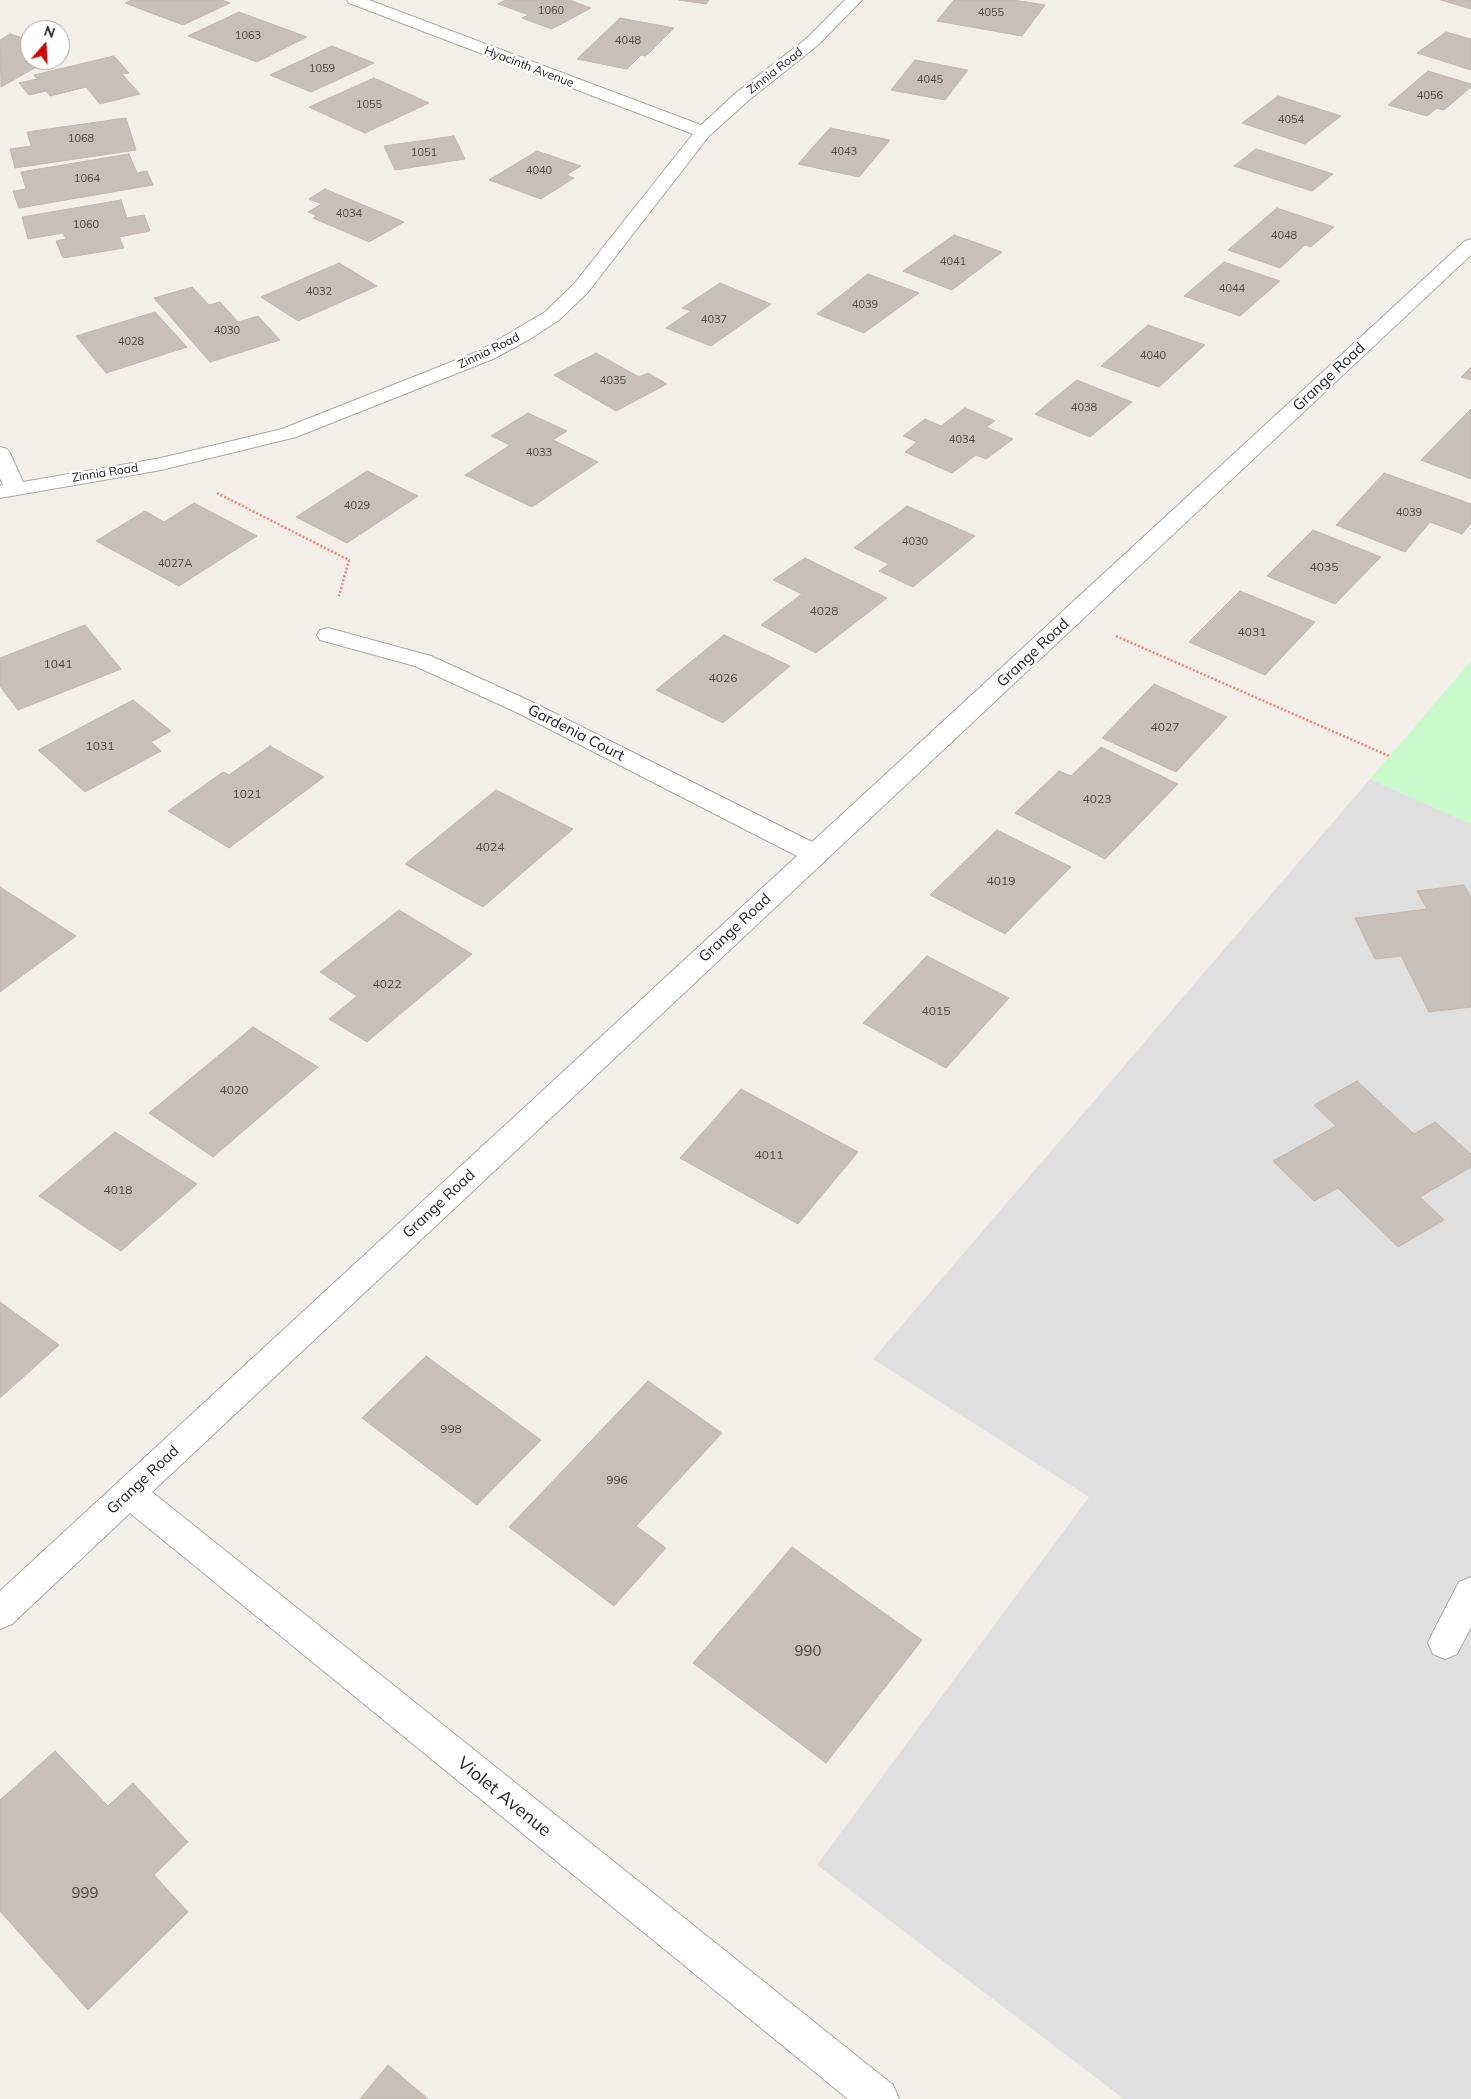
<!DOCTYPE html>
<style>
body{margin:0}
#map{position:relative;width:1471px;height:2099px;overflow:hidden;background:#f2efe9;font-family:Mulish,sans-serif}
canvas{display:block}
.north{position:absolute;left:20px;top:20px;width:50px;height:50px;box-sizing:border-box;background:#fff;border:1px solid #a7a7a7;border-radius:50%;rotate:19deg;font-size:14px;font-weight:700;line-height:20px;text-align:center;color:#222}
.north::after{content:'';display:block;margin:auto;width:18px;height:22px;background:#d40000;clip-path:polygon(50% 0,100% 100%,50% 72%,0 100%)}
</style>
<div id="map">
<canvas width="1471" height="2099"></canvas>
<div class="north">N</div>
</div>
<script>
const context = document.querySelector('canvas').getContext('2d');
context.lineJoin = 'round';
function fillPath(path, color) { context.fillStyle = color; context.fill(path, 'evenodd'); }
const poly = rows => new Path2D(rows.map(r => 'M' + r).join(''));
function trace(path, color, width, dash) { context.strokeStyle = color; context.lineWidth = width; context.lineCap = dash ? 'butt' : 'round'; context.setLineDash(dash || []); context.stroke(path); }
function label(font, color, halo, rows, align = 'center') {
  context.font = font + ' Mulish,sans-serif'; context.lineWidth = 5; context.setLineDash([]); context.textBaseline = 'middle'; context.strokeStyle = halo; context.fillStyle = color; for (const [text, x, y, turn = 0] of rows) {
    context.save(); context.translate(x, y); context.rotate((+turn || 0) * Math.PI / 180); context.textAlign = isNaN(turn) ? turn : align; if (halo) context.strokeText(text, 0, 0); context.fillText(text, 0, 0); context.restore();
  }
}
const residential = poly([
 [1370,779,1471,824,1471,2099,1124,2099,817,1865,1089,1497,873,1359]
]);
const park = poly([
 [1471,661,1471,824,1370,779]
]);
const building = poly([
 [131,0,222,0,230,3,183,25,125,3,131,0],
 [506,0,569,0,591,8,552,29,522,18,529,15,498,4,506,0],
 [679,0,709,0,706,4,679,0],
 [954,0,1014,0,1045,5,1022,36,937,21,954,0],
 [1441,0,1471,0,1471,9,1441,0],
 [239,12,307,37,257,62,188,36,239,12],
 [620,18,674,28,646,56,641,55,627,69,577,59,620,18],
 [1446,32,1471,39,1471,70,1417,53,1446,32],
 [10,34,30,40,30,60,49,60,1,87,0,40,10,34],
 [332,46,374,63,311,92,270,75,332,46],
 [114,56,129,73,122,74,140,94,100,104,86,87,50,96,46,91,29,95,19,83,37,79,34,75,114,56],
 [915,60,968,70,945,100,891,90,915,60],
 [1428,71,1471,84,1471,87,1444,110,1437,108,1427,116,1388,105,1428,71],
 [374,78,429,103,365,133,309,107,374,78],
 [1278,96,1341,116,1305,144,1242,123,1278,96],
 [126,118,136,150,15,168,10,149,31,146,27,132,126,118],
 [830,128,890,140,859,177,798,164,830,128],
 [454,136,465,159,395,170,384,146,454,136],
 [1256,149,1333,174,1312,191,1234,166,1256,149],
 [537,151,581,166,566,175,574,178,541,199,489,180,537,151],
 [129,154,137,173,147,171,153,185,19,208,13,191,26,189,21,172,129,154],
 [325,189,404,222,369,242,313,218,317,216,308,212,322,204,309,199,325,189],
 [121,200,127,218,144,215,150,231,119,237,124,248,63,258,56,241,66,239,63,233,28,239,22,217,121,200],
 [1277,208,1334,227,1311,247,1305,245,1280,268,1228,250,1277,208],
 [954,235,1002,252,952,290,903,271,954,235],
 [1224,262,1280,281,1240,316,1184,296,1224,262],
 [339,263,377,286,298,321,261,297,339,263],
 [868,274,919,293,864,333,817,314,868,274],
 [720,283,771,304,711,346,666,328,691,311,682,308,720,283],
 [192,287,209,305,220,302,238,322,258,316,280,340,210,362,154,298,192,287],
 [155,312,187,347,106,373,76,336,155,312],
 [1148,325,1205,345,1159,387,1101,366,1148,325],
 [596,353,639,377,648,373,667,384,616,411,554,375,596,353],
 [1471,367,1471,380,1461,377,1471,367],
 [1077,380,1132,402,1090,437,1035,414,1077,380],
 [965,408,995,421,986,427,1013,439,986,459,976,455,952,473,905,452,917,442,903,436,925,419,941,426,965,408],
 [1471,409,1471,479,1421,460,1471,409],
 [528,413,567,431,553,440,598,462,532,507,465,475,510,445,491,436,528,413],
 [367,471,418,496,347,543,296,517,367,471],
 [1384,473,1471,504,1471,523,1462,534,1430,522,1405,552,1336,525,1384,473],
 [194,503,257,536,179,586,96,541,145,511,164,522,194,503],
 [907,506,975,536,913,587,879,571,889,564,854,548,907,506],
 [1313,530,1381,557,1335,604,1267,576,1313,530],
 [805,558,887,598,816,653,761,625,802,594,773,580,805,558],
 [1240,591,1315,622,1265,675,1189,642,1240,591],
 [85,625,121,669,18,710,0,686,0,658,85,625],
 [724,635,790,666,723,723,656,690,724,635],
 [1154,684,1227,717,1176,772,1102,738,1154,684],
 [133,700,171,731,151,742,161,751,85,792,38,750,133,700],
 [270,746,324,777,229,848,168,811,223,772,229,775,270,746],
 [1101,747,1178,784,1105,859,1015,813,1059,771,1071,776,1101,747],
 [496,790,573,829,483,907,405,864,496,790],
 [997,830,1071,867,1005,934,930,895,997,830],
 [1464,885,1471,897,1471,1007,1429,1012,1401,956,1375,959,1355,918,1427,909,1417,891,1464,885],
 [0,887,76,936,0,992,0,887],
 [399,910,472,954,367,1042,329,1019,357,996,320,972,399,910],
 [927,956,1009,998,946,1068,863,1023,927,956],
 [253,1027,318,1067,213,1157,149,1113,253,1027],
 [1357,1081,1414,1134,1435,1122,1471,1154,1471,1167,1420,1197,1444,1220,1398,1247,1338,1188,1314,1201,1273,1161,1336,1126,1314,1105,1357,1081],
 [741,1089,858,1152,798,1224,680,1158,741,1089],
 [115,1132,197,1184,121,1251,39,1196,115,1132],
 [0,1302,59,1345,0,1398,0,1302],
 [426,1356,541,1440,477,1505,362,1418,426,1356],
 [648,1381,722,1433,636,1526,666,1548,614,1606,509,1527,648,1381],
 [792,1547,922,1640,826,1763,693,1663,792,1547],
 [55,1751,108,1806,133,1783,188,1842,154,1875,188,1912,88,2010,0,1911,0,1800,55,1751],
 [388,2065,428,2099,360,2099,388,2065]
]);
const path = poly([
 [217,493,349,560,339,596],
 [1116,636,1389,756]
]);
const minor = poly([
 [347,0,369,0,701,125,737,92,806,39,845,0,862,0,818,45,749,100,709,136,588,292,559,320,530,339,493,359,296,437,161,470,0,498,0,486,3,485,0,478,0,447,7,449,10,453,23,482,161,458,282,429,479,351,545,312,574,284,693,134,349,3,347,0],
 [1471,239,1471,255,152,1492,893,2085,899,2099,848,2099,130,1513,12,1624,0,1629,0,1591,797,856,516,712,415,666,320,640,317,635,320,630,328,628,431,656,532,702,812,842,1465,241,1471,239],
 [1471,1577,1471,1627,1457,1654,1445,1659,1433,1654,1428,1643,1433,1632,1459,1582,1471,1577]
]);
const farNumbernames = [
 ["1060",551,11],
 ["4055",991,13],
 ["1063",248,36],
 ["4048",628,41],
 ["1059",322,69],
 ["4045",930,80],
 ["4056",1430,96],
 ["1055",369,105],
 ["4054",1291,120],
 ["1068",81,139],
 ["4043",844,152],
 ["1051",424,153],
 ["4040",539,171],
 ["1064",87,179],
 ["4034",349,214],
 ["1060",86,225],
 ["4048",1284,236],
 ["4041",953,262],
 ["4044",1232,289],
 ["4032",319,292],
 ["4039",865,305],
 ["4037",714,320],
 ["4030",227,331],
 ["4028",131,342],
 ["4040",1153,356],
 ["4035",613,381],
 ["4038",1084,408],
 ["4034",962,440],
 ["4033",539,453],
 ["4029",357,506],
 ["4039",1409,513],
 ["4030",915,542],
 ["4027A",175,564]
];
const farStreetnames = [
 ["Hyacinth Avenue",529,67,21],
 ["Zinnia Road",775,71,-38],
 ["Zinnia Road",489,351,-26],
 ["Zinnia Road",105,473,-9]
];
const numberNames = [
 ["4035",1324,567],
 ["4028",824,611],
 ["4031",1252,632],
 ["1041",58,664],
 ["4026",723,678],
 ["4027",1165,727],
 ["1031",100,746],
 ["1021",247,794],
 ["4023",1097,799],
 ["4024",490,847],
 ["4019",1001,881],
 ["4022",387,984],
 ["4015",936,1011],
 ["4020",234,1090],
 ["4011",769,1155],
 ["4018",118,1190],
 ["998",451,1429],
 ["996",617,1480]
];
const streetNames = [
 ["Grange Road",1329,377,-43],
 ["Grange Road",1033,653,-43],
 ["Gardenia Court",576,733,27],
 ["Grange Road",735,928,-43],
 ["Grange Road",439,1204,-43],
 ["Grange Road",143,1480,-43]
];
const nearNumbernames = [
 ["990",808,1651],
 ["999",85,1893]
];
const nearStreetnames = [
 ["Violet Avenue",504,1797,39]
];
fillPath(residential, '#e0dfdf');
fillPath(park, '#c8facc');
fillPath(building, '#c7bfb8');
trace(building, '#c4b6ab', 1);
trace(minor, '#a9a9a9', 2);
trace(path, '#fa8072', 2.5, [2, 2]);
fillPath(minor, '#fff');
label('11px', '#4b4948', null, farNumbernames);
label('12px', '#222', '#fff', farStreetnames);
label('12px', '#4b4948', null, numberNames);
label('15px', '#222', '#fff', streetNames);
label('15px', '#4b4948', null, nearNumbernames);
label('18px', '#222', '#fff', nearStreetnames);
</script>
